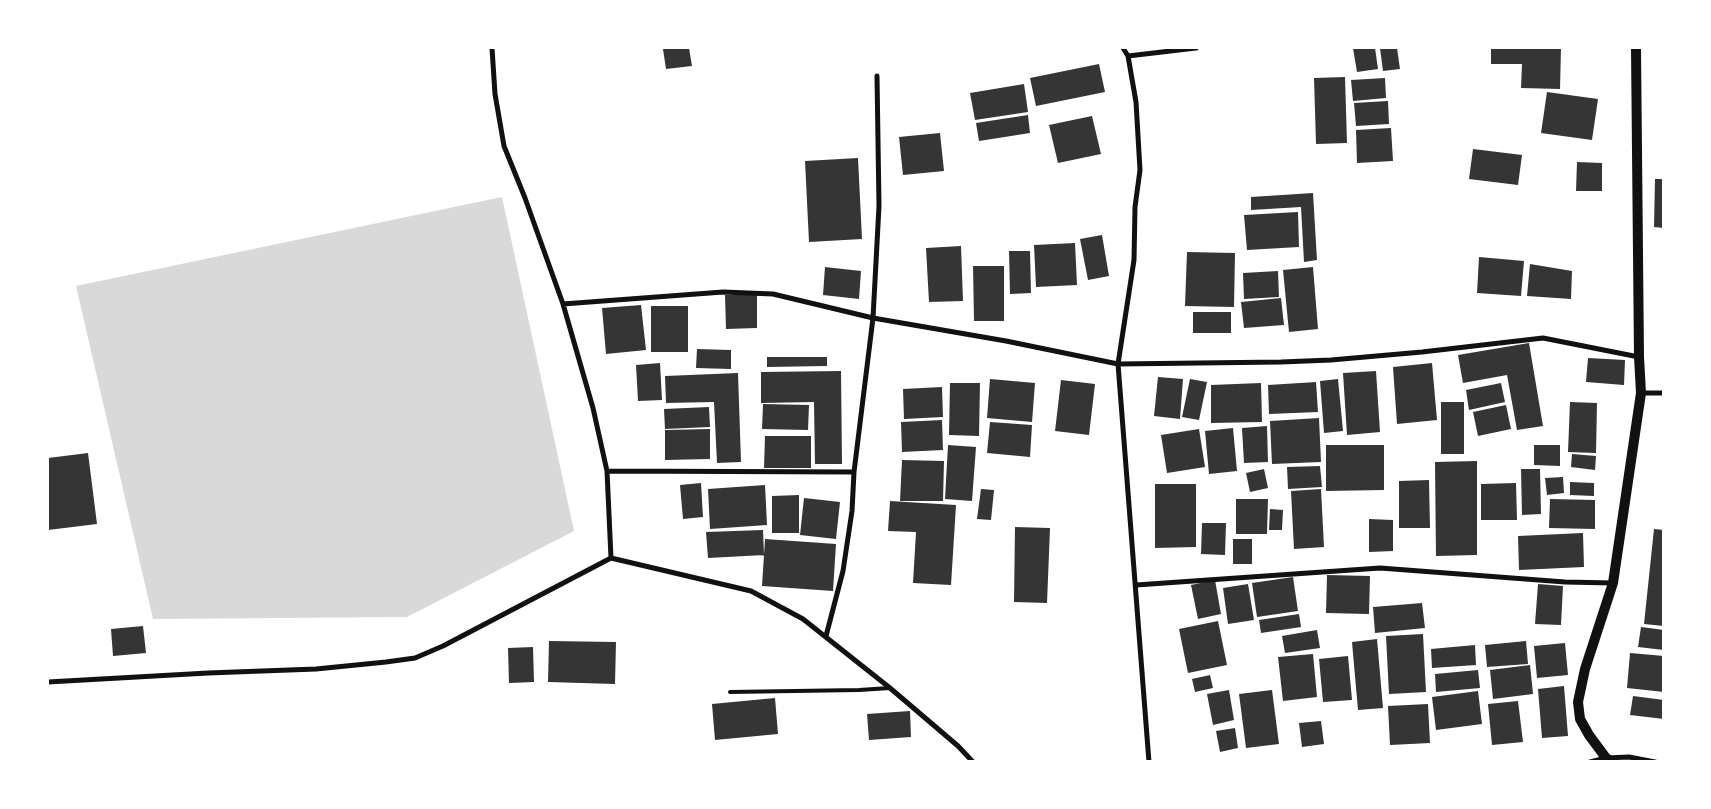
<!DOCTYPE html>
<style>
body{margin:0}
#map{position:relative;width:1711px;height:809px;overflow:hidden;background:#fff;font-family:"PT Sans",sans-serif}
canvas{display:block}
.frame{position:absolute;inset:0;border:49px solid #fff;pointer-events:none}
</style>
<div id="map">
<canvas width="1711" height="809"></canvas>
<div class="frame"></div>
</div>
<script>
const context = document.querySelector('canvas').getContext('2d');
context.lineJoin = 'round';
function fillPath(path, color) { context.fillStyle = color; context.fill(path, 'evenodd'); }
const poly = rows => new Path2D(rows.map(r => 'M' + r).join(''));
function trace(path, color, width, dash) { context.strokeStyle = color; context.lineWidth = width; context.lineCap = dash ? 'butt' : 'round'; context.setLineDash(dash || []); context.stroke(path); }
const water = poly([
 [502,197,574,531,407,617,153,619,76,286]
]);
const building = poly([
 [677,48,689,48,692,66,666,69,663,49],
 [1353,48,1375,48,1378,69,1357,72],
 [1380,48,1397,48,1400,69,1383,71],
 [1491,48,1561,48,1560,89,1521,88,1522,64,1491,64],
 [1099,64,1105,92,1036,106,1030,78],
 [1345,77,1347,143,1316,144,1314,78],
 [1385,78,1386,98,1353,101,1351,80],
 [1024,84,1028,112,975,120,970,93],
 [1547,92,1598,99,1592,140,1541,133],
 [1388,101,1389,124,1356,126,1354,103],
 [1028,115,1030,133,979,141,976,123],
 [1092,116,1101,154,1058,163,1049,125],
 [1391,128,1393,161,1357,163,1356,130],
 [940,133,944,171,903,175,899,137],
 [1473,149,1522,155,1518,185,1469,179],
 [858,158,862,239,809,242,805,161],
 [1577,162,1602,163,1602,191,1576,191],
 [1655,179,1664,179,1664,228,1654,227],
 [1313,193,1317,260,1304,262,1301,207,1251,210,1251,197],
 [1298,212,1299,247,1247,250,1244,215],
 [1102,235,1109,276,1088,280,1080,239],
 [1075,243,1077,285,1036,287,1034,245],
 [961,246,963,301,929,302,926,248],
 [1009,251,1030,251,1031,293,1010,294],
 [1187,252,1235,253,1234,307,1185,306],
 [1479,257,1524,261,1521,296,1477,293],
 [1530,264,1572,271,1571,299,1527,296],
 [973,266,1004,266,1004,321,974,321],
 [825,267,861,271,859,299,823,295],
 [1313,267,1318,329,1289,332,1283,270],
 [1278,271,1279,297,1244,299,1243,273],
 [757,294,757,328,726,329,725,295],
 [1281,298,1284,325,1244,328,1241,302],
 [641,305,646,350,606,354,602,308],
 [651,306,688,306,688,352,651,352],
 [1193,312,1231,312,1231,333,1193,333],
 [1529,343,1543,426,1517,430,1507,375,1463,383,1458,355],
 [697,349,731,350,731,369,696,368],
 [767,357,827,357,827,366,767,367],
 [1588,358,1625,360,1624,385,1586,382],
 [660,363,662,400,638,401,636,365],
 [1432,363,1437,420,1397,424,1393,367],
 [841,371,842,464,815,464,814,402,761,403,761,372],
 [1376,371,1380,432,1347,435,1343,373],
 [738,373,741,462,717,463,714,402,666,403,665,376],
 [1158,377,1183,379,1180,419,1154,416],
 [990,379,1035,383,1032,422,987,418],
 [1190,379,1207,382,1199,420,1182,417],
 [1338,379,1343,431,1324,433,1320,381],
 [1061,380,1095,384,1089,435,1055,431],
 [1316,382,1318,412,1269,414,1268,385],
 [950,383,980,383,979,436,949,435],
 [1261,383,1262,422,1211,423,1211,385],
 [1501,383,1505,402,1469,410,1466,390],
 [942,387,943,417,904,419,903,389],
 [1441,402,1464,402,1464,454,1441,454],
 [1570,402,1597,403,1596,453,1568,452],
 [763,404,809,405,808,430,762,429],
 [1506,405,1511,429,1478,436,1473,412],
 [709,407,710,427,665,429,664,409],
 [1319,418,1321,462,1272,464,1270,421],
 [942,420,943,450,902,452,901,422],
 [990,422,1032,425,1030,457,987,453],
 [1267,426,1268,462,1244,463,1242,428],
 [1233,428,1237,471,1209,474,1205,431],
 [710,429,710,459,665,460,665,430],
 [1199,429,1205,467,1167,473,1161,435],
 [765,436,811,436,811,468,764,468],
 [948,445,976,447,972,501,945,499],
 [1326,445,1384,445,1384,490,1326,491],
 [1534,445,1560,445,1560,466,1534,465],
 [88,453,97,524,48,530,48,458],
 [1572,454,1596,456,1595,470,1571,467],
 [902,460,944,461,943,501,900,501],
 [1477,461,1477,555,1436,556,1435,462],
 [1320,466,1322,487,1288,489,1287,467],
 [1264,469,1268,488,1250,492,1246,473],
 [1521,469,1540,469,1541,514,1522,515],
 [1563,477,1564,493,1547,495,1545,478],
 [1429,480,1430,528,1399,528,1399,481],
 [1570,482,1594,483,1594,496,1570,495],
 [701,483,703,517,683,519,680,485],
 [1516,483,1517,520,1481,520,1481,484],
 [1155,484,1196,484,1196,547,1155,548],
 [765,485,767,525,710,529,708,489],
 [981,489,994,490,991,520,977,519],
 [1321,489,1324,547,1294,549,1291,491],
 [799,495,799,533,772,533,772,496],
 [804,498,840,502,836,539,800,535],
 [1236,499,1268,499,1267,534,1236,534],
 [1550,499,1595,500,1595,529,1549,528],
 [890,501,956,505,951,585,913,583,916,532,888,531],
 [1270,509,1283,510,1282,530,1269,530],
 [1369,519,1393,520,1393,551,1369,552],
 [1202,523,1226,523,1225,555,1201,554],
 [1015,527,1050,528,1047,603,1014,602],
 [1654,529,1664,530,1664,626,1644,624],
 [763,530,764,555,708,558,706,532],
 [1583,533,1584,567,1519,570,1518,536],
 [765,539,836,544,833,591,762,586],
 [1233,539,1252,539,1252,564,1233,564],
 [1327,575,1370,576,1369,614,1326,613],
 [1293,577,1298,611,1257,617,1252,583],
 [1215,580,1221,614,1198,619,1191,585],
 [1248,584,1254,620,1228,624,1223,588],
 [1538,584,1563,586,1561,625,1535,624],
 [1422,603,1425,628,1375,633,1373,607],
 [1299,614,1301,627,1261,633,1259,620],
 [1218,621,1227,665,1188,673,1179,629],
 [143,626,146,653,113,656,111,629],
 [1641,627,1664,630,1664,650,1638,647],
 [1317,630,1320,648,1285,653,1282,636],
 [1423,634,1426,692,1389,694,1386,636],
 [1377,639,1383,708,1358,710,1352,642],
 [549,641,616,642,615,684,548,682],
 [1526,641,1528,664,1487,667,1485,645],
 [1565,643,1568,675,1537,678,1534,646],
 [1475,645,1476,665,1432,668,1431,649],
 [533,647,534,682,509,683,508,648],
 [1630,653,1664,656,1664,692,1627,688],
 [1313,654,1317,697,1283,701,1278,657],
 [1348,656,1352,700,1323,702,1319,659],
 [1530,665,1533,694,1493,699,1490,670],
 [1478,670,1480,688,1436,692,1435,674],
 [1210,675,1213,688,1195,692,1192,679],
 [1564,686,1568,736,1542,738,1538,689],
 [1229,690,1234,720,1213,725,1207,694],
 [1272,690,1279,744,1246,748,1239,694],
 [1478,691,1482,724,1436,730,1432,697],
 [1633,696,1664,700,1664,719,1630,715],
 [775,698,778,734,715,740,712,704],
 [1518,701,1523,742,1492,745,1488,704],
 [1428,704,1430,743,1390,745,1388,706],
 [910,711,911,737,869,740,867,714],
 [1321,721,1324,744,1302,747,1299,723],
 [1235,728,1238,748,1220,752,1216,731]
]);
const service = poly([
 [730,692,859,690,890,688]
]);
const minor = poly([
 [492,48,495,94,504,146,525,198,563,304,593,408,607,471,611,558],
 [1128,56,1196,48],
 [563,304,723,292,773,294,873,318,879,206,877,76],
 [1641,393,1664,393],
 [607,471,854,472],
 [1136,585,1380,568,1565,582,1613,583],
 [826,636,843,571,852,511,854,472,873,318,1006,341,1118,364,1134,260,1135,207,1140,170,1136,102,1128,56,1123,48],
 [48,682,208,673,316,669,386,662,415,658,443,646,611,558,751,591,803,619,890,688,958,746,973,762],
 [1149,762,1118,364,1281,362,1331,360,1422,352,1543,338,1639,357],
 [1590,762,1606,758,1629,757,1655,762]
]);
const secondary = poly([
 [1612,762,1606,758,1589,735,1580,719,1578,702,1585,669,1613,583,1641,393,1639,357,1636,48]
]);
fillPath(water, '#d9d9d9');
fillPath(building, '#353535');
trace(service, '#111', 4);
trace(minor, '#111', 5);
trace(secondary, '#111', 10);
</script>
